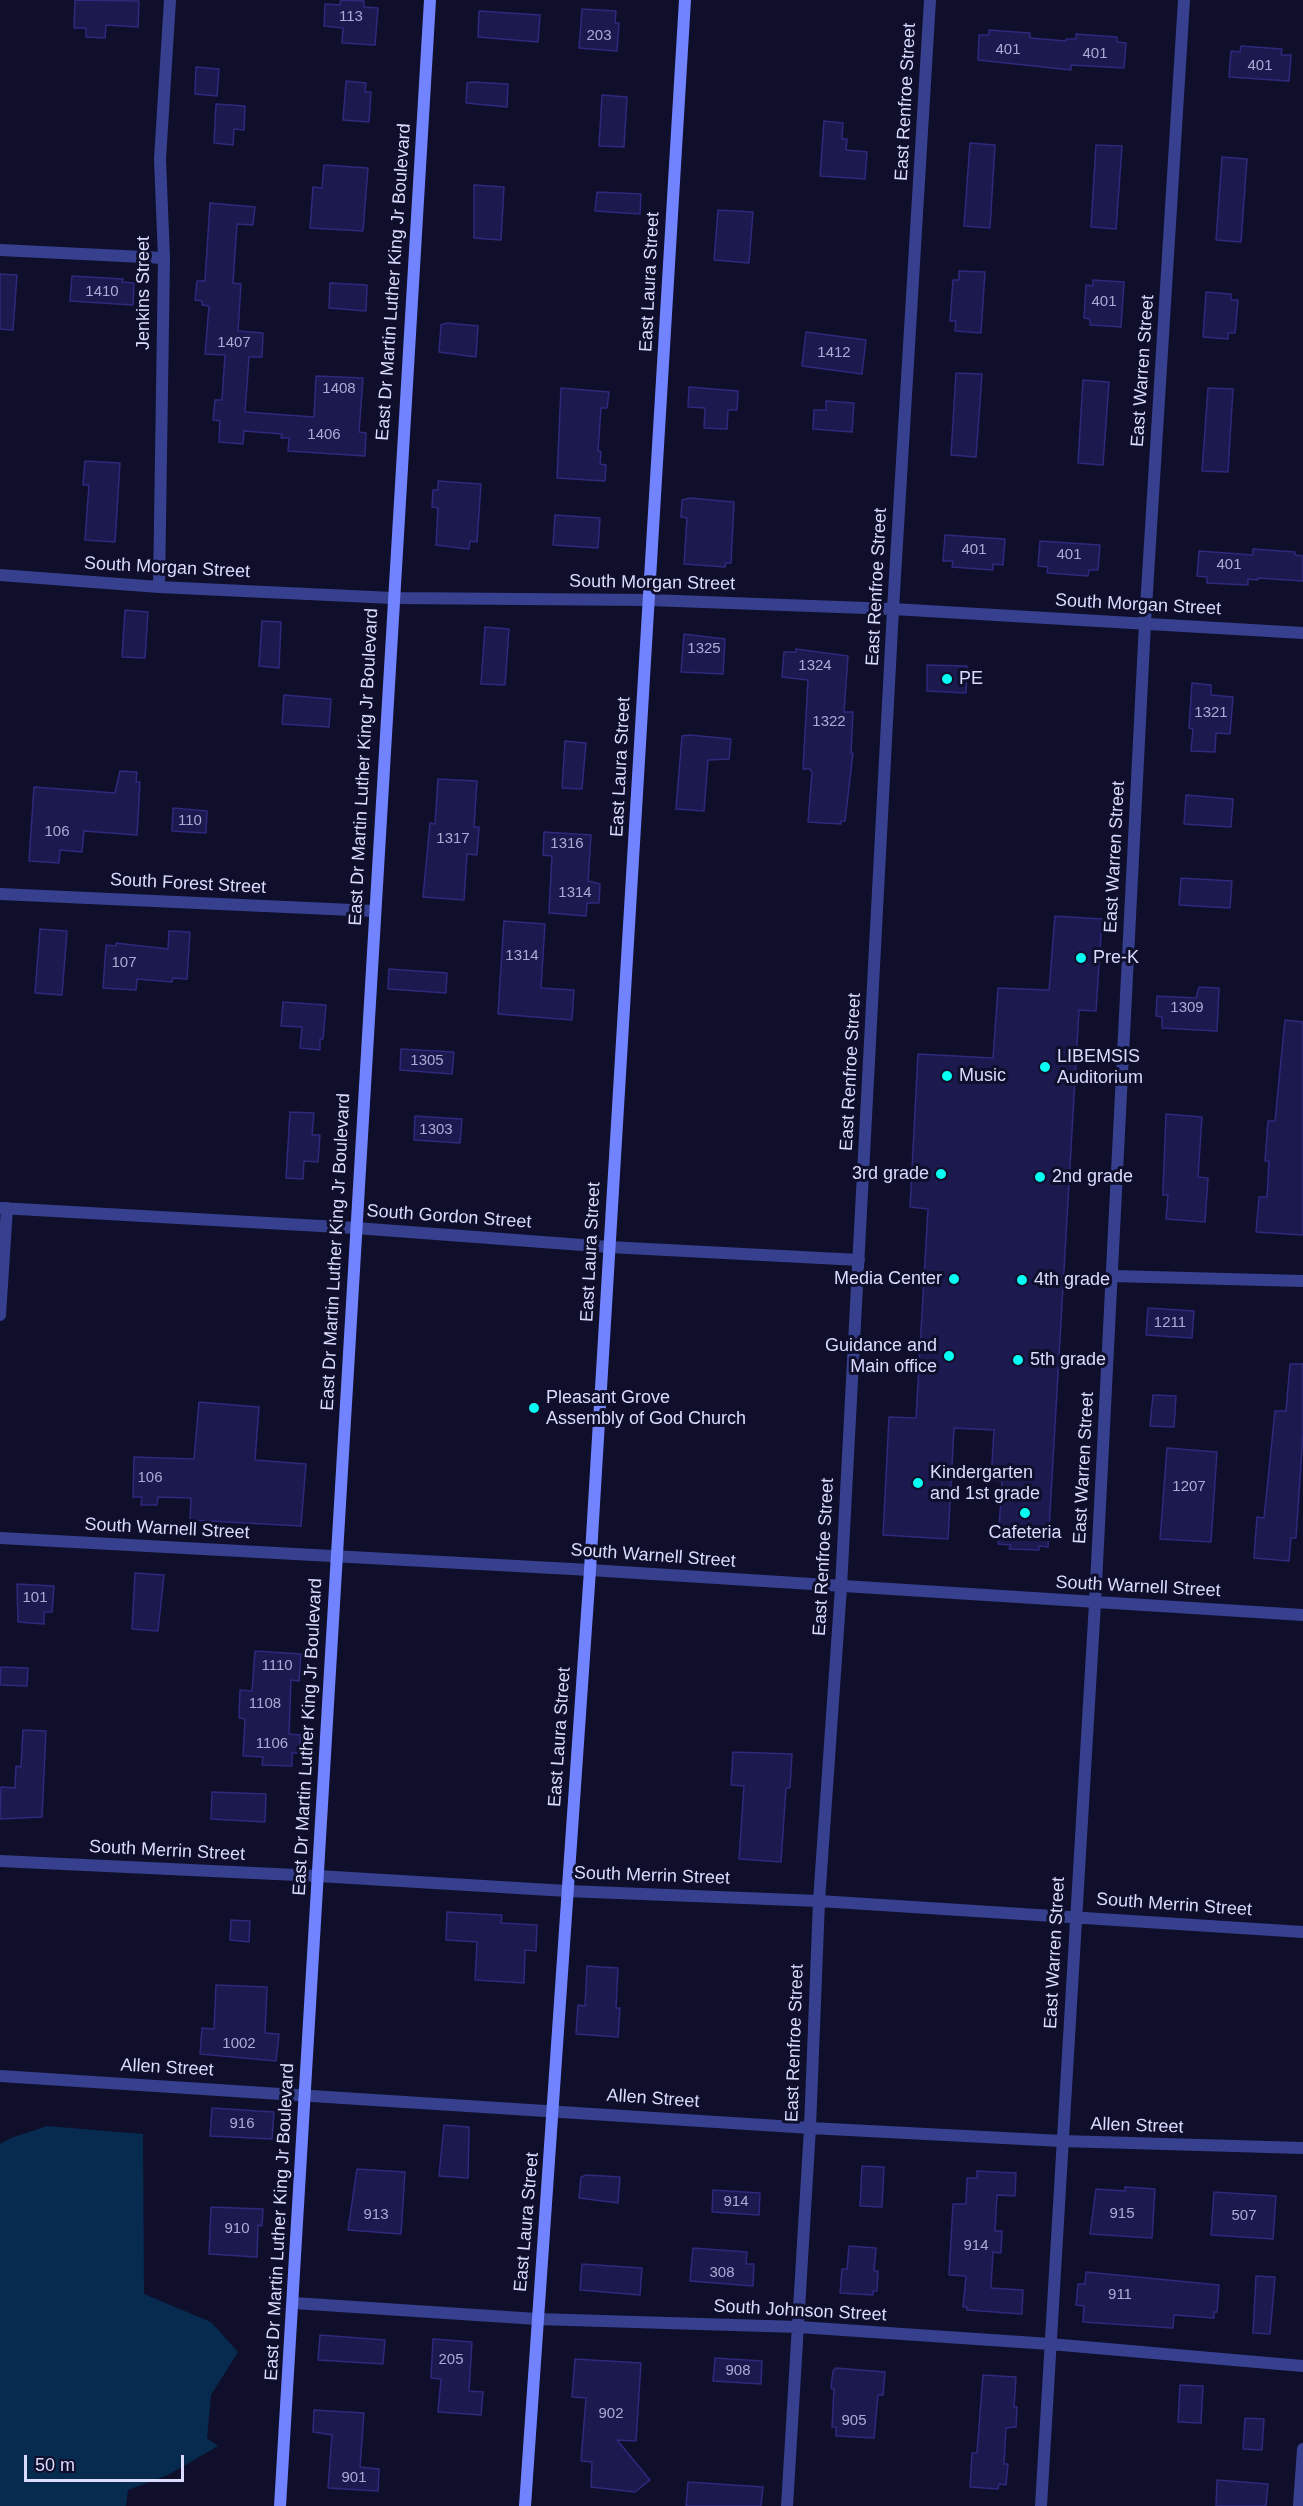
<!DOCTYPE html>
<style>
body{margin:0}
#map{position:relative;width:1303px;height:2506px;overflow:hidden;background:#0f0f2c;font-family:Helvetica,sans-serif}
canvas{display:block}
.scale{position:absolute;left:24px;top:2455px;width:160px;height:27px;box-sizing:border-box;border:3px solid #dadbff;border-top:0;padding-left:8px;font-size:18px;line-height:21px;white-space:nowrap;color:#dadbff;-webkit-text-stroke:4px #0f0f2c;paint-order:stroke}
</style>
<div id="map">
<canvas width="1303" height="2506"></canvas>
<div class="scale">50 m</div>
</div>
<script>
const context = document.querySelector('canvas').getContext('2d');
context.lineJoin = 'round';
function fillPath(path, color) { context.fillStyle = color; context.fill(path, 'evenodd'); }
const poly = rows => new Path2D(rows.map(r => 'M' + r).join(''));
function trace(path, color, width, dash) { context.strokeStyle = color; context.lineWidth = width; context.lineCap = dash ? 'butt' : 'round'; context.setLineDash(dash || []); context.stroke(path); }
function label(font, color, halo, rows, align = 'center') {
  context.font = font + ' Helvetica,sans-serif'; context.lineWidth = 6; context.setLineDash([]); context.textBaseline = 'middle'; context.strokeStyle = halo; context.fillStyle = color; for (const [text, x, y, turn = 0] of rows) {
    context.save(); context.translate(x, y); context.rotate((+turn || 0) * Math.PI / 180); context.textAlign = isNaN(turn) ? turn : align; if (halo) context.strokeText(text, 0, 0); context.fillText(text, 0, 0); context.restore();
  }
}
const water = poly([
 [47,2126,143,2134,144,2294,211,2322,238,2352,211,2395,207,2438,218,2446,168,2475,128,2490,126,2506,0,2506,0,2144,11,2138]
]);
const building = poly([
 [75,0,139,1,138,27,106,25,105,38,86,37,86,28,74,28,75,0],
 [341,0,364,1,364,7,378,8,375,45,342,43,343,28,324,26,325,4,340,5,341,0],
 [582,9,616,11,615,23,619,23,617,51,579,48,582,9],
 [479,11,540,15,538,42,478,37,479,11],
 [989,30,1030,33,1030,38,1066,41,1066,39,1076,39,1076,34,1117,37,1117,42,1126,43,1124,68,1071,65,1071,70,978,60,979,35,989,35,989,30],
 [1241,46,1282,49,1281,55,1291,55,1289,81,1229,77,1231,51,1240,52,1241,46],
 [196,67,219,69,217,96,195,94,196,67],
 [346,81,366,83,365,92,371,92,369,122,343,120,346,81],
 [473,82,508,84,507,107,466,103,467,83,473,82],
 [602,95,627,97,624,147,599,146,602,95],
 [216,104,245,106,244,130,234,129,233,145,214,143,216,104],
 [824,121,843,123,842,139,847,139,846,150,867,152,865,179,820,176,824,121],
 [970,143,995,145,990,228,964,226,970,143],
 [1096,145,1122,146,1116,229,1091,227,1096,145],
 [1222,157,1247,159,1241,242,1216,240,1222,157],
 [324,165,368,168,363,231,310,228,313,187,322,188,324,165],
 [474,185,504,187,501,240,474,238,474,185],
 [597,192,641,194,640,214,595,211,597,192],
 [210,203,255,207,253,225,237,224,233,283,241,284,238,331,263,333,262,357,249,357,245,412,314,417,316,376,363,378,359,432,366,433,365,456,288,451,289,438,281,438,282,434,244,431,243,444,219,442,220,421,213,420,215,400,222,400,225,355,205,354,209,306,202,305,202,301,195,300,197,281,205,281,210,203],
 [718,210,753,212,749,263,714,260,718,210],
 [959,271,985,272,981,333,955,331,956,321,950,321,953,280,959,280,959,271],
 [0,274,17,275,13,330,0,329,0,274],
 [72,276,123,279,122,282,134,283,133,305,70,301,72,276],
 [1093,280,1124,282,1121,327,1090,325,1090,319,1084,318,1086,285,1093,286,1093,280],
 [330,283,367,285,366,311,329,308,330,283],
 [1206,292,1231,294,1231,300,1238,300,1235,333,1228,333,1228,339,1203,337,1206,292],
 [447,323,478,326,476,357,439,352,441,325,447,323],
 [806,332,866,340,862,374,802,366,806,332],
 [956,373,982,374,976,457,951,455,956,373],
 [1083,380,1109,382,1103,465,1078,463,1083,380],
 [689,387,738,391,737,410,728,410,727,429,704,428,705,408,688,407,689,387],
 [561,388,609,392,607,408,601,408,598,451,601,452,600,464,606,465,605,481,557,478,561,388],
 [1208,388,1233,389,1228,472,1202,471,1208,388],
 [826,401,854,403,852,432,813,429,814,410,826,410,826,401],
 [85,461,120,463,115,542,85,540,89,485,83,485,85,461],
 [438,481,481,484,477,542,470,541,469,549,436,545,438,508,432,507,433,490,438,490,438,481],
 [690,498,734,502,731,563,726,563,725,567,684,564,687,518,681,517,682,500,690,498],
 [555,515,600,518,598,548,553,545,555,515],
 [945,535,1005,539,1003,565,993,564,993,570,952,567,953,561,943,561,945,535],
 [1040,541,1100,545,1098,570,1089,570,1088,576,1047,573,1048,567,1038,566,1040,541],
 [1253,549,1295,552,1295,555,1303,556,1303,581,1258,578,1258,580,1248,579,1248,585,1207,583,1207,577,1197,576,1199,551,1253,555,1253,549],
 [125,610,148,612,145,658,122,657,125,610],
 [262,621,281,622,279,668,259,666,262,621],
 [485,627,509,629,505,685,481,684,485,627],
 [684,634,725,639,723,674,681,672,684,634],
 [796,649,848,656,844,712,853,712,851,753,853,753,845,821,841,821,841,824,808,822,812,773,810,769,803,769,808,680,782,677,784,652,796,652,796,649],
 [927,665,967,666,966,693,927,691,927,665],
 [1192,683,1211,685,1211,695,1233,697,1230,734,1216,733,1215,752,1191,751,1193,729,1189,728,1192,683],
 [284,695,331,699,329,727,282,724,284,695],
 [690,735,731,739,729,759,708,760,704,811,676,809,682,736,690,735],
 [565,741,586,743,582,789,562,788,565,741],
 [120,771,137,772,136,782,140,782,137,835,84,831,82,852,60,850,59,863,29,861,34,787,115,793,120,771],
 [438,779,477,781,474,827,479,827,477,855,467,854,464,900,423,897,430,823,435,824,438,779],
 [1186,795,1233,799,1231,827,1184,824,1186,795],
 [173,808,207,811,206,833,172,831,173,808],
 [544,832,591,835,588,881,600,884,599,903,587,903,586,916,549,913,552,856,543,855,544,832],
 [1181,878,1232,881,1230,908,1179,905,1181,878],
 [1055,916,1102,919,1096,1011,1079,1010,1048,1547,1039,1546,1039,1550,1009,1549,1011,1545,998,1544,1002,1481,991,1480,994,1430,954,1428,948,1539,883,1535,889,1417,916,1418,928,1209,910,1207,918,1054,993,1058,998,988,1049,990,1055,916],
 [504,921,545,924,541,988,574,990,572,1020,498,1014,504,921],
 [40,929,67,931,62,995,35,993,40,929],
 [169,931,190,932,187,979,173,978,172,982,137,979,136,990,103,988,106,945,116,946,116,943,168,949,169,931],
 [389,969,447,973,446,993,388,989,389,969],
 [1199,987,1219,988,1217,1031,1162,1028,1162,1017,1156,1016,1157,996,1196,998,1199,987],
 [283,1002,326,1005,323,1039,320,1039,320,1050,300,1048,302,1027,281,1026,283,1002],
 [1285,1020,1303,1022,1303,1235,1256,1232,1259,1197,1267,1197,1269,1161,1265,1161,1268,1121,1275,1121,1285,1020],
 [401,1049,454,1052,452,1074,400,1070,401,1049],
 [290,1112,314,1113,312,1135,320,1135,318,1162,304,1161,303,1179,286,1178,290,1112],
 [1166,1114,1202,1117,1198,1177,1208,1178,1205,1222,1166,1219,1168,1195,1163,1195,1163,1190,1166,1114],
 [415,1116,462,1119,460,1143,414,1140,415,1116],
 [1148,1308,1194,1311,1192,1338,1146,1335,1148,1308],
 [1290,1364,1303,1364,1303,1434,1296,1538,1291,1538,1289,1561,1254,1558,1257,1517,1264,1518,1275,1411,1286,1411,1290,1364],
 [1153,1395,1176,1396,1174,1427,1150,1426,1153,1395],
 [199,1402,259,1407,255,1460,306,1464,301,1526,190,1520,191,1498,158,1497,157,1505,141,1505,142,1497,133,1497,134,1457,194,1459,199,1402],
 [1167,1448,1217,1452,1211,1542,1160,1539,1167,1448],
 [135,1573,164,1575,158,1631,132,1629,135,1573],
 [17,1584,54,1586,52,1612,44,1612,44,1624,18,1622,17,1584],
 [255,1651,301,1654,299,1681,291,1680,289,1734,300,1735,300,1753,292,1753,292,1766,262,1765,263,1757,243,1756,245,1719,239,1718,240,1690,252,1691,255,1651],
 [1,1667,28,1668,27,1686,0,1685,1,1667],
 [23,1730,46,1731,42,1817,0,1819,1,1787,15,1788,16,1766,21,1767,23,1730],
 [733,1752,792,1754,790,1788,786,1788,781,1862,739,1859,744,1786,731,1785,733,1752],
 [212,1792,266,1794,265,1822,211,1819,212,1792],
 [447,1912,502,1915,501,1923,537,1925,536,1951,525,1950,524,1983,475,1980,477,1942,446,1940,447,1912],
 [231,1920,250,1921,249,1942,230,1940,231,1920],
 [587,1966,618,1968,616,2008,620,2008,618,2037,576,2034,578,2005,585,2006,587,1966],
 [216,1985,267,1987,265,2033,279,2034,276,2061,200,2054,202,2028,214,2029,216,1985],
 [212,2108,274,2112,272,2139,210,2136,212,2108],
 [444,2125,469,2127,468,2178,439,2176,444,2125],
 [862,2166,884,2167,882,2207,860,2206,862,2166],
 [357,2169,405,2172,401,2234,348,2230,357,2169],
 [977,2171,1016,2173,1015,2196,997,2195,995,2231,1002,2231,1001,2253,993,2252,991,2288,1023,2290,1022,2314,967,2310,967,2307,963,2307,966,2276,949,2275,953,2204,966,2204,967,2178,977,2178,977,2171],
 [587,2175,620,2177,618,2203,579,2198,581,2177,587,2175],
 [1125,2187,1155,2189,1152,2238,1090,2234,1096,2189,1125,2191,1125,2187],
 [713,2190,760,2193,759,2215,712,2212,713,2190],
 [1214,2192,1276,2196,1273,2239,1211,2235,1214,2192],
 [211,2207,263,2209,262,2226,258,2225,257,2257,209,2254,211,2207],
 [849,2246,876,2248,874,2271,878,2271,877,2291,873,2291,873,2295,840,2293,842,2269,847,2269,849,2246],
 [693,2248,747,2252,746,2264,754,2264,753,2286,690,2281,693,2248],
 [582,2264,642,2268,640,2295,580,2290,582,2264],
 [1086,2272,1219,2285,1217,2312,1214,2312,1214,2318,1174,2315,1173,2328,1083,2322,1084,2306,1076,2305,1078,2284,1085,2284,1086,2272],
 [1256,2276,1275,2277,1270,2334,1253,2333,1256,2276],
 [320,2335,385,2340,383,2364,318,2360,320,2335],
 [433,2339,472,2342,469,2391,483,2392,481,2415,438,2412,441,2379,431,2378,433,2339],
 [715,2358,762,2361,761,2384,713,2381,715,2358],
 [575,2359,641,2363,636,2441,617,2440,650,2480,635,2492,591,2487,592,2462,581,2461,586,2398,572,2397,575,2359],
 [836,2368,885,2372,883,2395,878,2395,874,2438,836,2436,836,2427,832,2427,834,2389,831,2388,833,2371,836,2368],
 [983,2375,1016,2377,1014,2407,1017,2407,1016,2427,1006,2428,1004,2464,1008,2464,1006,2485,999,2484,998,2489,970,2487,972,2453,977,2453,983,2375],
 [1180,2385,1203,2386,1201,2423,1178,2422,1180,2385],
 [314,2410,364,2413,360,2467,379,2469,378,2491,328,2488,332,2435,313,2432,314,2410],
 [1245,2418,1264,2419,1262,2450,1243,2449,1245,2418],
 [1217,2480,1268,2484,1266,2506,1216,2506,1217,2480],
 [688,2482,763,2487,761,2506,686,2506,688,2482]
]);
const street = poly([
 [0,250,164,258],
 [0,575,159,587,393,598,649,600,893,609,1303,633],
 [159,587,164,258,160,159,170,0],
 [0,894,374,911],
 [0,1208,356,1228,609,1247,859,1260],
 [1112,1276,1303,1281],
 [0,1315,7,1208],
 [0,1538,590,1570,1303,1615],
 [0,1861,318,1876,567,1891,819,1901,1303,1932],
 [0,2076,810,2128,1062,2141,1303,2148],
 [294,2303,537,2319,799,2327,1050,2344,1303,2366],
 [787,2506,810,2128,819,1901,841,1587,893,609,930,0],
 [1041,2506,1095,1603,1145,623,1184,0],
 [1299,2506,1303,2449]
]);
const secondary = poly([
 [280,2506,430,0],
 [525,2506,590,1570,685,0]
]);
const markers = [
 [947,679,6,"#06fff3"],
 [1081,958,6,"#06fff3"],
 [1045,1067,6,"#06fff3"],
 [947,1076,6,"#06fff3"],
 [941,1174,6,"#06fff3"],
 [1040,1177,6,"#06fff3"],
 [954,1279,6,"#06fff3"],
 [1022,1280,6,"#06fff3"],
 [949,1356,6,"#06fff3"],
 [1018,1360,6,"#06fff3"],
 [534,1408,6,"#06fff3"],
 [918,1483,6,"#06fff3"],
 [1025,1513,6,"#06fff3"]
];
const numberNames = [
 ["113",351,17],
 ["203",599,36],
 ["401",1008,50],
 ["401",1095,54],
 ["401",1260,66],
 ["1410",102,292],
 ["401",1104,302],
 ["1407",234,343],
 ["1412",834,353],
 ["1408",339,389],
 ["1406",324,435],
 ["401",974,550],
 ["401",1069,555],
 ["401",1229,565],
 ["1325",704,649],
 ["1324",815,666],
 ["1321",1211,713],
 ["1322",829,722],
 ["110",190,821],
 ["106",57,832],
 ["1317",453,839],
 ["1316",567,844],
 ["1314",575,893],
 ["1314",522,956],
 ["107",124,963],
 ["1309",1187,1008],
 ["1305",427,1061],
 ["1303",436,1130],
 ["1211",1170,1323],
 ["106",150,1478],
 ["1207",1189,1487],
 ["101",35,1598],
 ["1110",277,1666],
 ["1108",265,1704],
 ["1106",272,1744],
 ["1002",239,2044],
 ["916",242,2124],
 ["914",736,2202],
 ["915",1122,2214],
 ["913",376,2215],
 ["507",1244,2216],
 ["910",237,2229],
 ["914",976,2246],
 ["308",722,2273],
 ["911",1120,2295],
 ["205",451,2360],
 ["908",738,2371],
 ["902",611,2414],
 ["905",854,2421],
 ["901",354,2478]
];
const streetNames = [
 ["East Renfroe Street",906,102,-87],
 ["East Dr Martin Luther King Jr Boulevard",394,282,-86],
 ["East Laura Street",650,282,-87],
 ["Jenkins Street",144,293,-90],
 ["East Warren Street",1143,371,-86],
 ["South Morgan Street",167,568,3],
 ["South Morgan Street",652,583,1],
 ["East Renfroe Street",877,587,-87],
 ["South Morgan Street",1138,605,3],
 ["East Dr Martin Luther King Jr Boulevard",364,767,-87],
 ["East Laura Street",621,767,-87],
 ["East Warren Street",1115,857,-87],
 ["South Forest Street",188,884,3],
 ["East Renfroe Street",851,1072,-87],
 ["South Gordon Street",449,1217,4],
 ["East Dr Martin Luther King Jr Boulevard",336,1252,-87],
 ["East Laura Street",591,1252,-87],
 ["East Warren Street",1084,1468,-87],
 ["South Warnell Street",167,1529,3],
 ["South Warnell Street",653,1556,4],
 ["East Renfroe Street",824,1557,-87],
 ["South Warnell Street",1138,1587,3],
 ["East Dr Martin Luther King Jr Boulevard",308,1737,-87],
 ["East Laura Street",560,1737,-86],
 ["South Merrin Street",167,1851,3],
 ["South Merrin Street",652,1876,2],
 ["South Merrin Street",1174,1905,4],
 ["East Warren Street",1055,1953,-87],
 ["East Renfroe Street",795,2043,-88],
 ["Allen Street",167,2068,3],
 ["Allen Street",653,2099,4],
 ["Allen Street",1137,2126,2],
 ["East Dr Martin Luther King Jr Boulevard",280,2222,-87],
 ["East Laura Street",527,2222,-85],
 ["South Johnson Street",800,2311,3]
];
const poiNames = [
 ["PE",959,679],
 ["Pre-K",1093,958],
 ["LIBEMSIS",1057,1057],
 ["Auditorium",1057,1078],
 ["Music",959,1076],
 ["3rd grade",929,1174,"right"],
 ["2nd grade",1052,1177],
 ["Media Center",942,1279,"right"],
 ["4th grade",1034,1280],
 ["Guidance and",937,1346,"right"],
 ["Main office",937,1367,"right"],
 ["5th grade",1030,1360],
 ["Pleasant Grove",546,1398],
 ["Assembly of God Church",546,1419],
 ["Kindergarten",930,1473],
 ["and 1st grade",930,1494],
 ["Cafeteria",1025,1533,"center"]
];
fillPath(water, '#062b4e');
fillPath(building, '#1c194f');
trace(building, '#2d297d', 1.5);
trace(street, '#36408f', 12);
trace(secondary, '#7183ff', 12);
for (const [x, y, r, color] of markers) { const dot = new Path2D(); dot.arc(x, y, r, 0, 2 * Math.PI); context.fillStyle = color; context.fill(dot); trace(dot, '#0f0f2c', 2); }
label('15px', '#aaaad3', null, numberNames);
label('18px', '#dadbff', '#0f0f2c', streetNames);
label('18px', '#dadbff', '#0f0f2c', poiNames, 'left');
</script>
